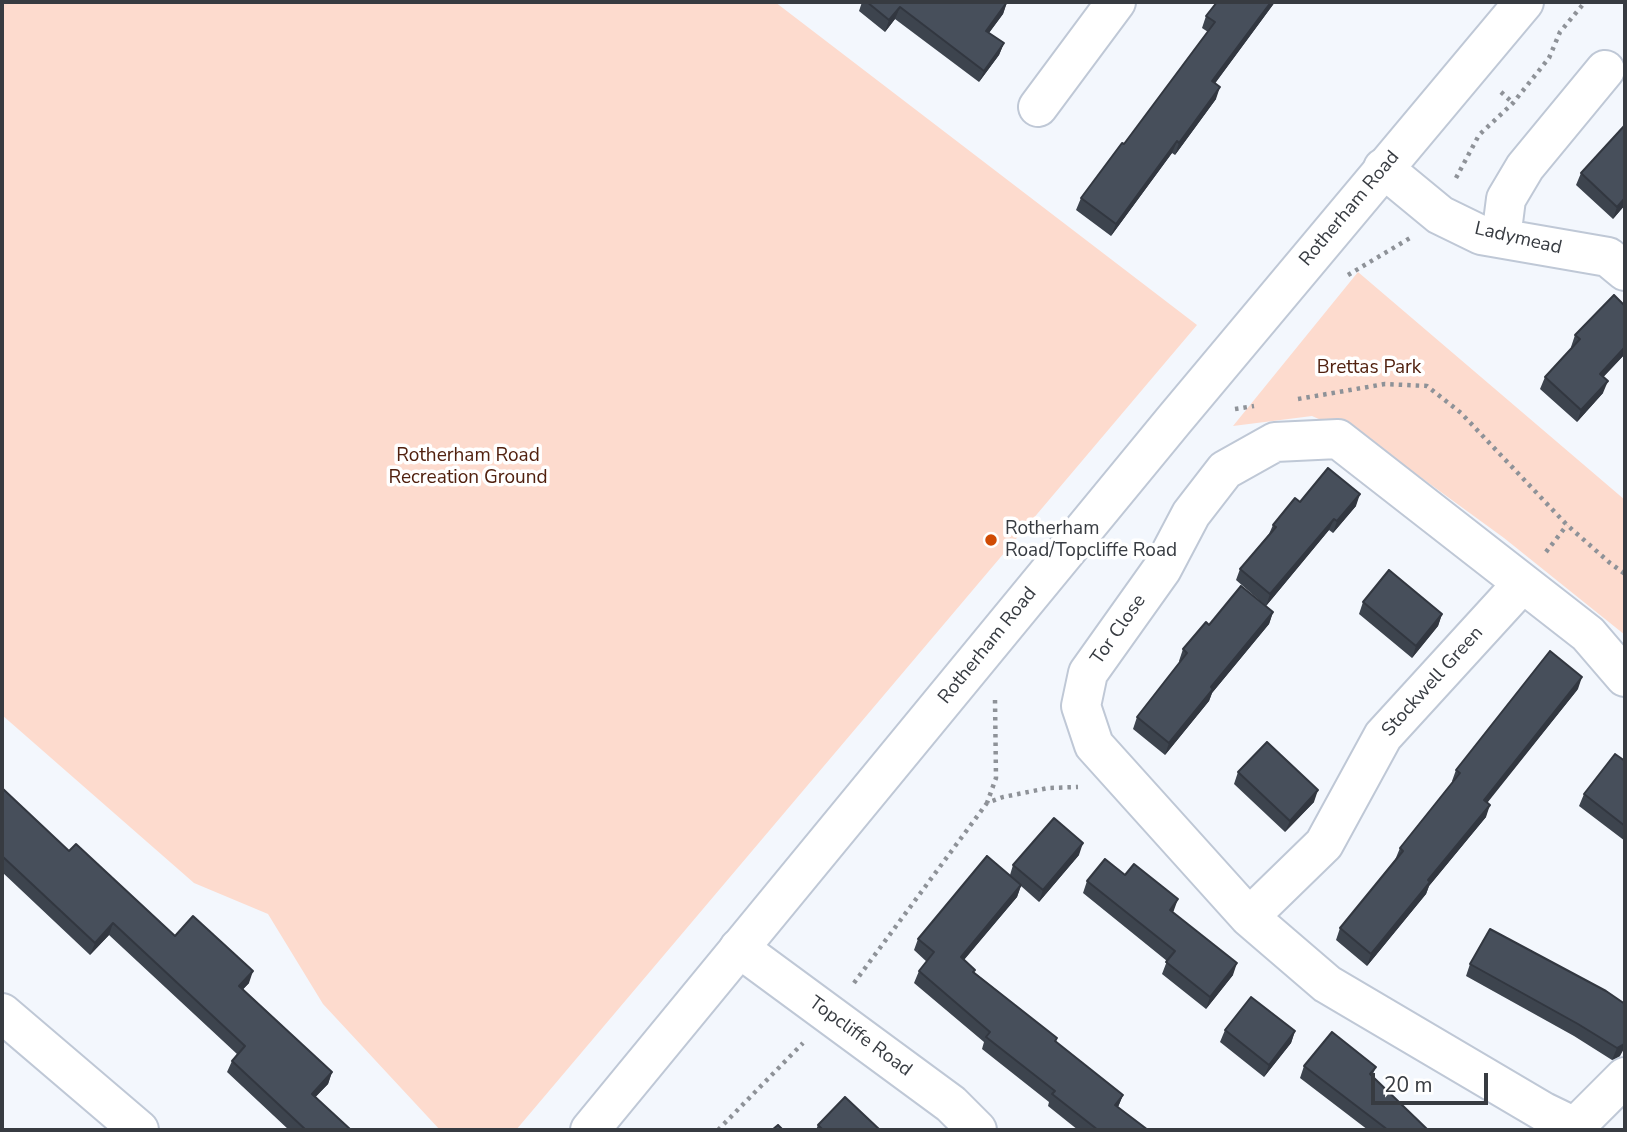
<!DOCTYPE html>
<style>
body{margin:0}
#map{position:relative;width:1627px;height:1132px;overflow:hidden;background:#f3f7fd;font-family:"Nunito Sans",sans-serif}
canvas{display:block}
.frame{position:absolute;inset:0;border:4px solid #373b41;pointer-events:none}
.scale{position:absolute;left:1371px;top:1073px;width:117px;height:32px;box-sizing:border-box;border:4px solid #373b41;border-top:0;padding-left:9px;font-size:21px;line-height:24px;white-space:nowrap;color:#373b41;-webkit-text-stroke:5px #fff;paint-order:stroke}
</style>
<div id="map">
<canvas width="1627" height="1132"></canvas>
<div class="frame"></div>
<div class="scale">20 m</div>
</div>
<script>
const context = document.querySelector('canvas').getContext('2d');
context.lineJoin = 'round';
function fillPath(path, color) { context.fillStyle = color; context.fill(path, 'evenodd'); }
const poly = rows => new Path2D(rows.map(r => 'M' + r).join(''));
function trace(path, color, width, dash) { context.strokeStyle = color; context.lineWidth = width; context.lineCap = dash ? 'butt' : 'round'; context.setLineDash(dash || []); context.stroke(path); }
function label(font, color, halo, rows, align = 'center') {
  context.font = font + ' "Nunito Sans",sans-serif'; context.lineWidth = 7; context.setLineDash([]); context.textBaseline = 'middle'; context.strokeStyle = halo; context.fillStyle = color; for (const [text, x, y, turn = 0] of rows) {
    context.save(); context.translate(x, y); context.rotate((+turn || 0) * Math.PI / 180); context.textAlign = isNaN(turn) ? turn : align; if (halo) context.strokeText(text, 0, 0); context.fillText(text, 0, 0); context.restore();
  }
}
const green = poly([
 [2,2,775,2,1197,325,516,1130,440,1130,323,1004,268,914,194,883,2,715],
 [1358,272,1625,500,1625,635,1504,538,1375,444,1312,416,1233,426]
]);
const path = poly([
 [1501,92,1513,103],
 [1456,178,1479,135,1513,103,1549,58,1560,32,1585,2],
 [1348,275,1410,238],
 [1298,399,1385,384,1427,386,1461,413,1567,525,1610,563,1625,574],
 [1235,409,1254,406],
 [1546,552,1567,525],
 [995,700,996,778,987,803,1003,797,1048,788,1078,787],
 [854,983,987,803],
 [718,1130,803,1043]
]);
const minor = poly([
 [1038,107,1116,2],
 [1383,168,1440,215,1481,235,1608,257,1625,271],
 [1501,238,1506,199,1525,167,1605,70],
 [1625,677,1588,634,1338,439,1275,442,1225,470,1191,514,1162,569,1088,673,1081,706,1094,745,1249,917,1327,984,1544,1112,1575,1127,1625,1077],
 [1249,917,1324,844,1383,736,1522,584],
 [739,948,951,1104,977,1130],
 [2,1013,139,1130]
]);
const major = poly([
 [590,1130,1174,420,1524,2]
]);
const wall = poly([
 [862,2,1007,2,1003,14,989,33,1004,43,999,55,979,82,895,19,885,32,859,11],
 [1217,2,1275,2,1215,83,1216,99,1175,155,1172,153,1111,236,1076,210,1081,198,1124,144,1208,32,1202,28,1206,16],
 [1581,173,1625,205,1613,219,1576,185],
 [1575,335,1625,354,1603,377,1603,393,1577,422,1540,389,1545,377,1572,348,1571,347],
 [1300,502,1356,506,1333,533,1329,530,1266,606,1236,580,1240,569,1269,534,1273,525],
 [1363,602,1442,614,1438,626,1412,658,1359,614],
 [1273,612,1269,624,1212,693,1209,701,1165,755,1133,729,1137,717,1180,663,1179,661,1183,649,1209,625],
 [1578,689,1487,802,1486,817,1429,886,1426,894,1367,966,1336,940,1340,928,1395,860,1400,848,1453,783,1452,781,1456,770],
 [1625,761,1625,841,1579,806,1584,794],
 [1238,772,1314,802,1285,832,1234,784],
 [2,788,69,851,175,936,249,983,243,989,332,1072,328,1084,315,1097,351,1130,289,1130,227,1072,232,1061,237,1054,109,935,90,955,2,872],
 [1079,855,1039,902,1021,886,1017,897,964,960,974,972,1057,1038,1056,1042,1123,1095,1118,1107,1148,1130,1078,1130,1048,1106,1049,1102,982,1049,984,1042,914,983,919,971,927,962,914,950,918,939,1010,875,1013,865],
 [1087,881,1174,910,1173,912,1233,975,1206,1009,1162,974,1167,961,1083,893],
 [1470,964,1625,1004,1620,1056,1612,1060,1574,1036,1466,976],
 [1225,1030,1295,1031,1291,1043,1264,1077,1220,1042],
 [1304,1066,1376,1067,1372,1076,1428,1130,1368,1130,1300,1078],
 [818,1125,880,1130,816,1130]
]);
const shadedWall = poly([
 [1007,2,1003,14,982,42,986,31],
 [1271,2,1275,2,1208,93,1212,81],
 [900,7,895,19,885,32,889,20],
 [1004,43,999,55,979,82,984,71],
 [1220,87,1216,99,1175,155,1179,143],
 [1177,141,1172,153,1111,236,1116,224],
 [1625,198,1625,205,1613,219,1617,207],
 [1625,347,1625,354,1595,386,1600,374],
 [1608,381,1603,393,1577,422,1581,410],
 [1360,494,1356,506,1333,533,1337,521],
 [1334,519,1329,530,1266,606,1270,594],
 [1273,612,1269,624,1212,693,1209,701,1165,755,1169,743,1211,687],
 [1442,614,1438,626,1412,658,1416,646],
 [1582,677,1578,689,1480,812,1484,800],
 [1318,790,1314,802,1285,832,1290,821],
 [1490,805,1486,817,1429,886,1426,894,1367,966,1371,954,1428,880],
 [1083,843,1079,855,1039,902,1043,890],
 [1021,885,1017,897,956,969,961,957],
 [1178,899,1174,910,1165,922,1170,910],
 [113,923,109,935,90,955,95,943],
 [1237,963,1233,975,1206,1009,1210,997],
 [253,971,249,983,235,998,239,986],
 [1295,1031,1291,1043,1264,1077,1269,1065],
 [1625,1042,1625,1047,1620,1056,1612,1060,1617,1048],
 [332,1072,328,1084,307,1106,312,1094],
 [1123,1095,1118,1107,1115,1105]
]);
const building = poly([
 [867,2,1007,2,986,31,1004,43,984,71,900,7,889,20,867,2],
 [1217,2,1271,2,1212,81,1220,87,1179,143,1177,141,1116,224,1081,198,1122,143,1124,144,1215,22,1206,16,1217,2],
 [1625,125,1625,198,1617,207,1581,173,1625,125],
 [1614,295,1625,306,1625,347,1600,374,1608,381,1581,410,1545,377,1580,339,1575,335,1614,295],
 [1328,468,1360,494,1337,521,1334,519,1270,594,1240,569,1276,527,1273,525,1295,498,1300,502,1328,468],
 [1389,570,1442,614,1416,646,1363,602,1389,570],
 [1241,586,1273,612,1211,687,1213,689,1169,743,1137,717,1187,653,1183,649,1206,622,1209,625,1241,586],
 [1550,651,1582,677,1484,800,1490,805,1428,880,1430,882,1371,954,1340,928,1403,851,1400,848,1460,773,1456,770,1550,651],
 [1267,742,1318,790,1290,821,1238,772,1267,742],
 [1615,754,1625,761,1625,826,1584,794,1615,754],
 [2,788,69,851,76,844,175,936,193,916,253,971,239,986,332,1072,312,1094,351,1130,306,1130,232,1061,245,1046,113,923,95,943,2,856,2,788],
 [1054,818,1083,843,1043,890,1013,865,1054,818],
 [987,856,1021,885,961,957,975,970,973,972,1057,1038,1055,1041,1123,1095,1115,1105,1148,1130,1098,1130,1052,1094,1055,1091,986,1037,990,1032,919,971,934,952,918,939,987,856],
 [1105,859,1125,875,1134,864,1178,899,1170,910,1237,963,1210,997,1166,962,1175,951,1087,881,1105,859],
 [1490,929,1606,991,1625,1004,1625,1042,1624,1044,1617,1048,1578,1024,1470,964,1490,929],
 [1251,997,1295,1031,1269,1065,1225,1030,1251,997],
 [1332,1032,1376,1067,1370,1074,1428,1130,1388,1130,1304,1066,1332,1032],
 [845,1097,880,1130,823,1130,818,1125,845,1097],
 [778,1125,783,1130,772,1130,778,1125]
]);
const markers = [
 [991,540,7,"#d04b04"]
];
const streetNames = [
 ["Rotherham Road",1350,209,-50],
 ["Ladymead",1518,239,13],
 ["Tor Close",1119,630,-55],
 ["Rotherham Road",988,646,-51],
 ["Stockwell Green",1433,682,-48],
 ["Topcliffe Road",860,1037,36]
];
const parkNames = [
 ["Brettas Park",1369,368],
 ["Rotherham Road",468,456],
 ["Recreation Ground",468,478]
];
const poiNames = [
 ["Rotherham",1005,529],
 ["Road/Topcliffe Road",1005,551]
];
fillPath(green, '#fddbce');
trace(minor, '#bfc8d6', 42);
trace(major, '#bfc8d6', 42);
trace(path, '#8e9298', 4.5, [3.5, 5]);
trace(minor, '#fff', 38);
trace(major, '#fff', 38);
fillPath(wall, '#3d444e');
fillPath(shadedWall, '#323740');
fillPath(building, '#474f5b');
trace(building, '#323740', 2);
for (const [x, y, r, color] of markers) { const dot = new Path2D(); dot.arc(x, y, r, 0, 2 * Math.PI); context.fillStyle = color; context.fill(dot); trace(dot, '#fff', 2.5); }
label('19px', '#373b41', '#fff', streetNames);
label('19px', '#51210f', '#fff', parkNames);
label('19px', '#373b41', '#fff', poiNames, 'left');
</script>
